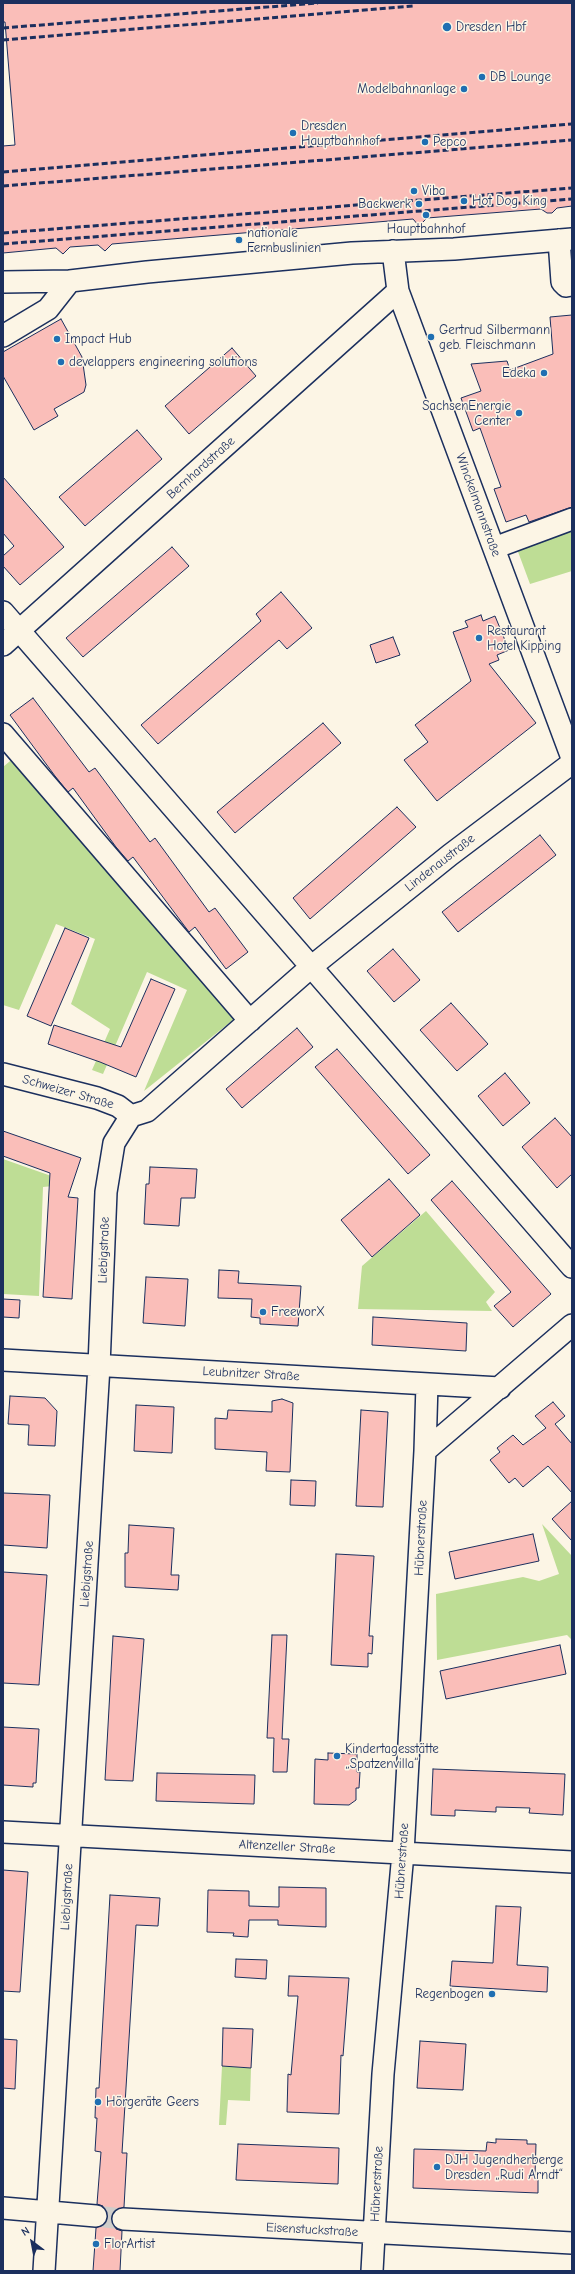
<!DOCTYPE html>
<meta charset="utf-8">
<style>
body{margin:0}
#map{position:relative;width:575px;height:2274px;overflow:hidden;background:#fcf5e5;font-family:"Comic Neue",sans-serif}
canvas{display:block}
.frame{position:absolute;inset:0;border:4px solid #1b2f5e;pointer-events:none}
.north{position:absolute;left:12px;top:2222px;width:40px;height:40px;-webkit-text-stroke:3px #fcf5e5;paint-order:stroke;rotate:328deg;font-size:11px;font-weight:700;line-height:16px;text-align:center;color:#1b2f5e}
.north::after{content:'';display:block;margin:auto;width:14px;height:18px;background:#1b2f5e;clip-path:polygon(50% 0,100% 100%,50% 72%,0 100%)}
</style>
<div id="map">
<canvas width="575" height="2274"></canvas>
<div class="frame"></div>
<div class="north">N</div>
</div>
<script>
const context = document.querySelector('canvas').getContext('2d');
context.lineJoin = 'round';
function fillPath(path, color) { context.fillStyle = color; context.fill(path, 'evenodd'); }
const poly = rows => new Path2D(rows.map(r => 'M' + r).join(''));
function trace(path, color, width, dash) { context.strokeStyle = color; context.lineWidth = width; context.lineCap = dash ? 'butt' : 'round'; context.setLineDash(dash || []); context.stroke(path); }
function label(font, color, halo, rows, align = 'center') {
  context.font = font + ' "Comic Neue",sans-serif'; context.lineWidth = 3; context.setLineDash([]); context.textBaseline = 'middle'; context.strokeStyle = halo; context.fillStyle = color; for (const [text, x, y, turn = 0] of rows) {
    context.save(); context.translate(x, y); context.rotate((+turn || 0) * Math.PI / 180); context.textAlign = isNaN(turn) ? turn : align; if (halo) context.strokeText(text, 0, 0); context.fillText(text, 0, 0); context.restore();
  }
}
const green = poly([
 [572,529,572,571,530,584,517,549],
 [16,756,238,1016,144,1091,187,990,147,972,103,1074,92,1070,110,1029,71,1004,95,939,56,924,19,1010,3,1005,3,767],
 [3,1159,74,1184,43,1187,39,1296,3,1294],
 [426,1211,495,1292,486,1302,492,1311,358,1309,362,1266],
 [542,1524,572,1556,572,1640,567,1635,437,1660,436,1594,523,1577,539,1581,559,1574],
 [222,2066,251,2068,250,2101,228,2100,226,2125,219,2125]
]);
const building = poly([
 [3,3,572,3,572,206,557,208,552,213,547,213,541,209,427,218,419,226,413,219,269,231,265,236,260,236,255,232,112,244,105,251,98,245,70,247,63,254,56,248,3,253,3,146,15,145,5,22,3,22,3,3],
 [572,315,572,507,529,522,526,515,506,522,494,489,501,487,480,428,473,431,461,398,481,391,471,364,507,361,510,370,553,354,550,317,572,315],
 [61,319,82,357,86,385,84,392,54,409,58,416,34,430,3,376,3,352,61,319],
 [232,348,256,376,189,434,165,406,232,348],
 [137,430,162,459,85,526,59,497,137,430],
 [3,477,64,547,20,585,3,566,3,556,14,546,3,533,3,477],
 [172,547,189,566,83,657,66,638,172,547],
 [281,592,312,628,287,649,279,640,158,744,141,725,261,621,256,614,281,592],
 [481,615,483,621,495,616,509,650,497,655,499,660,489,664,536,723,437,801,404,760,428,742,415,725,471,681,453,632,468,627,465,621,481,615],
 [393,637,400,655,376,663,370,645,393,637],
 [33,698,89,772,95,768,150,842,155,838,209,912,215,908,248,952,226,969,195,927,189,932,183,924,133,857,128,861,116,847,73,788,68,792,55,776,10,715,33,698],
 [323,723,341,743,235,833,217,812,323,723],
 [397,807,416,827,310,919,293,898,397,807],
 [540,835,556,855,458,932,442,912,540,835],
 [65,928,89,938,51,1026,27,1016,65,928],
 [393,949,420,980,394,1002,367,971,393,949],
 [151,979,175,989,136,1077,100,1062,48,1044,54,1025,121,1047,151,979],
 [451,1003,488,1044,457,1071,420,1030,451,1003],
 [297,1028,313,1047,242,1108,226,1089,297,1028],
 [337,1049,430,1155,408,1174,315,1067,337,1049],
 [505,1073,530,1103,503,1126,478,1096,505,1073],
 [555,1118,572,1137,572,1174,557,1188,522,1147,555,1118],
 [3,1131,81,1158,68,1197,78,1198,72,1299,43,1297,50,1173,3,1156,3,1131],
 [150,1167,197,1169,195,1198,181,1198,179,1226,144,1224,146,1184,149,1184,150,1167],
 [389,1179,420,1215,372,1257,341,1220,389,1179],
 [452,1181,551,1294,513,1327,494,1306,511,1292,431,1200,452,1181],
 [219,1270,239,1271,238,1283,301,1286,298,1326,260,1324,260,1318,251,1317,252,1299,218,1298,219,1270],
 [146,1277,188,1279,185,1326,143,1323,146,1277],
 [3,1299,20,1300,19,1318,3,1317,3,1299],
 [373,1317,467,1323,466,1351,372,1345,373,1317],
 [10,1396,45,1398,57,1411,55,1446,28,1445,29,1425,8,1424,10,1396],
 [282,1399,293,1403,290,1472,266,1471,267,1452,215,1449,215,1418,227,1419,228,1410,272,1412,272,1401,282,1399],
 [553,1402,565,1416,555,1424,572,1444,572,1493,548,1466,523,1487,515,1478,509,1483,490,1460,500,1452,497,1448,513,1435,523,1445,546,1428,535,1416,553,1402],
 [136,1405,174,1407,172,1453,134,1451,136,1405],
 [361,1410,388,1412,383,1507,356,1506,361,1410],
 [291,1480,316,1481,315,1506,290,1505,291,1480],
 [3,1493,50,1495,47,1548,3,1545,3,1493],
 [572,1501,572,1541,552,1519,572,1501],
 [129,1525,174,1528,171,1575,179,1575,178,1590,125,1587,125,1553,128,1553,129,1525],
 [533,1534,539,1561,455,1579,449,1552,533,1534],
 [336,1554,374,1556,369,1636,373,1636,372,1654,368,1653,368,1667,331,1665,336,1554],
 [3,1572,47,1575,39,1685,3,1683,3,1572],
 [272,1635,287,1635,282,1739,289,1739,287,1772,273,1772,274,1738,267,1738,272,1635],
 [113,1636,144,1639,133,1781,105,1780,113,1636],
 [560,1645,566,1674,446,1699,440,1671,560,1645],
 [3,1727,39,1729,36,1783,33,1783,33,1787,3,1785,3,1727],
 [328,1753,357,1754,357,1772,360,1772,359,1788,356,1788,356,1800,349,1805,314,1804,315,1759,328,1760,328,1753],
 [433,1769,565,1774,563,1815,529,1813,530,1808,496,1807,496,1812,455,1810,455,1816,431,1815,433,1769],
 [157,1773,255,1775,254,1804,156,1801,157,1773],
 [3,1870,28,1872,20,1992,3,1991,3,1870],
 [279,1887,326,1888,326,1927,278,1925,278,1920,249,1920,248,1937,233,1936,234,1933,207,1932,208,1890,249,1891,249,1906,279,1907,279,1887],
 [110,1895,160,1898,158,1926,136,1925,122,2153,127,2153,124,2207,113,2212,111,2219,116,2229,122,2231,120,2271,93,2271,96,2228,106,2223,108,2217,103,2206,97,2204,101,2152,95,2151,97,2118,95,2118,96,2088,99,2088,110,1895],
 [496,1906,521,1907,517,1965,548,1967,547,1992,450,1986,452,1961,493,1963,496,1906],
 [236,1959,267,1960,266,1979,235,1977,236,1959],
 [289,1976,349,1978,343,2056,341,2055,339,2114,287,2112,288,2074,291,2075,298,1996,288,1996,289,1976],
 [223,2028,253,2029,251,2068,222,2066,223,2028],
 [3,2039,17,2040,15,2089,3,2088,3,2039],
 [420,2041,466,2044,463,2090,417,2088,420,2041],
 [496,2139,527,2140,527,2144,536,2144,535,2175,538,2175,538,2193,413,2188,414,2149,486,2151,487,2142,496,2143,496,2139],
 [238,2144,339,2148,338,2184,236,2180,238,2144]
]);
const minorTunnel = poly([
 [96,2216,123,2219]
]);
const minor = poly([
 [559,240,562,282,566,286,572,285],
 [393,251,398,291,572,758],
 [3,282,70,281,147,272,352,253,454,249,572,239],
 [3,336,48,309,70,281],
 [494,548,572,519],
 [3,612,572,1267],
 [3,645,398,291],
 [3,734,250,1021],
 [3,1074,97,1098,118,1106,131,1116],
 [3,1360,500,1388],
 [425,1451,572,1325],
 [3,1832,572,1862],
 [3,2208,96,2216],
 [123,2219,572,2243],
 [44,2271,99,1366,106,1192,114,1143,131,1116,147,1111,311,967,450,855,572,763],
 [372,2271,383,2074,403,1853,425,1451,427,1384]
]);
const rail = poly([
 [3,28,318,3],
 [3,40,413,6],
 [3,172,572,124],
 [3,186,572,140],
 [3,233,572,188],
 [3,244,572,199]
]);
const markers = [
 [447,27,5,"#1f6fb2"],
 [482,77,4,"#1f6fb2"],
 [464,89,4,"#1f6fb2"],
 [293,133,4,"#1f6fb2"],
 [425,142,4,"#1f6fb2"],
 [414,191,4,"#1f6fb2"],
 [464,201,4,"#1f6fb2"],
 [419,204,4,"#1f6fb2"],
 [426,215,4,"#1f6fb2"],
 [239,240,4,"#1f6fb2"],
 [431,337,4,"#1f6fb2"],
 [57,339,4,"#1f6fb2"],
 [61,362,4,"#1f6fb2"],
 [544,373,4,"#1f6fb2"],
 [519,413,4,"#1f6fb2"],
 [479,638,4,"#1f6fb2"],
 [263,1312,4,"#1f6fb2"],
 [337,1756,4,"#1f6fb2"],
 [492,1994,4,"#1f6fb2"],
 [98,2102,4,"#1f6fb2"],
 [437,2167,4,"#1f6fb2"],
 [96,2244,4,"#1f6fb2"]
];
const poiNames = [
 ["Dresden Hbf",456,27],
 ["DB Lounge",490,77],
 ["Modelbahnanlage",456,89,"right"],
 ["Dresden",301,126],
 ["Hauptbahnhof",301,141],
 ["Pepco",433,142],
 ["Viba",422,191],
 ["Hot Dog King",472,201],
 ["Backwerk",411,204,"right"],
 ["Hauptbahnhof",426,229,"center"],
 ["nationale",247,233],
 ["Fernbuslinien",247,248],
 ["Gertrud Silbermann",439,330],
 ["geb. Fleischmann",439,345],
 ["Impact Hub",65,339],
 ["develappers engineering solutions",69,362],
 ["Edeka",536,373,"right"],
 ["SachsenEnergie",511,406,"right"],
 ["Center",511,421,"right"],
 ["Restaurant",487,631],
 ["Hotel Kipping",487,646],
 ["FreeworX",271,1312],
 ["Kindertagesstätte",345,1749],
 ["„Spatzenvilla“",345,1764],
 ["Regenbogen",484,1994,"right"],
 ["Hörgeräte Geers",106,2102],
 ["DJH Jugendherberge",445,2160],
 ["Dresden „Rudi Arndt“",445,2175],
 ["FlorArtist",104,2244]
];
const streetNames = [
 ["Bernhardstraße",201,468,-42],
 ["Winckelmannstraße",478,505,70],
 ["Lindenaustraße",440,863,-38],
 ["Schweizer Straße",68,1092,16],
 ["Liebigstraße",104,1250,-88],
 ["Leubnitzer Straße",251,1374,3],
 ["Hübnerstraße",421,1538,-87],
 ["Liebigstraße",87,1574,-86],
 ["Altenzeller Straße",287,1847,3],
 ["Hübnerstraße",402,1861,-86],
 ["Liebigstraße",67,1897,-87],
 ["Hübnerstraße",377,2184,-87],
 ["Eisenstuckstraße",312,2230,3]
];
fillPath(green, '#bedd95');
fillPath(building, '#fabeb9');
trace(building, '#1b2f5e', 1);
trace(minorTunnel, '#cfcdca', 21, [21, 10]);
trace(minor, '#1b2f5e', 24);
trace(minor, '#fcf5e5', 21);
trace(rail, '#1b2f5e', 3, [6, 3]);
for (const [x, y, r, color] of markers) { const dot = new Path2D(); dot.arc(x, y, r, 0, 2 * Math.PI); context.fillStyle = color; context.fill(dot); trace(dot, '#fcf5e5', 1.5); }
label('13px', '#1b2f5e', '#fcf5e5', poiNames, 'left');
label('13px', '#1b2f5e', '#fcf5e5', streetNames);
</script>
